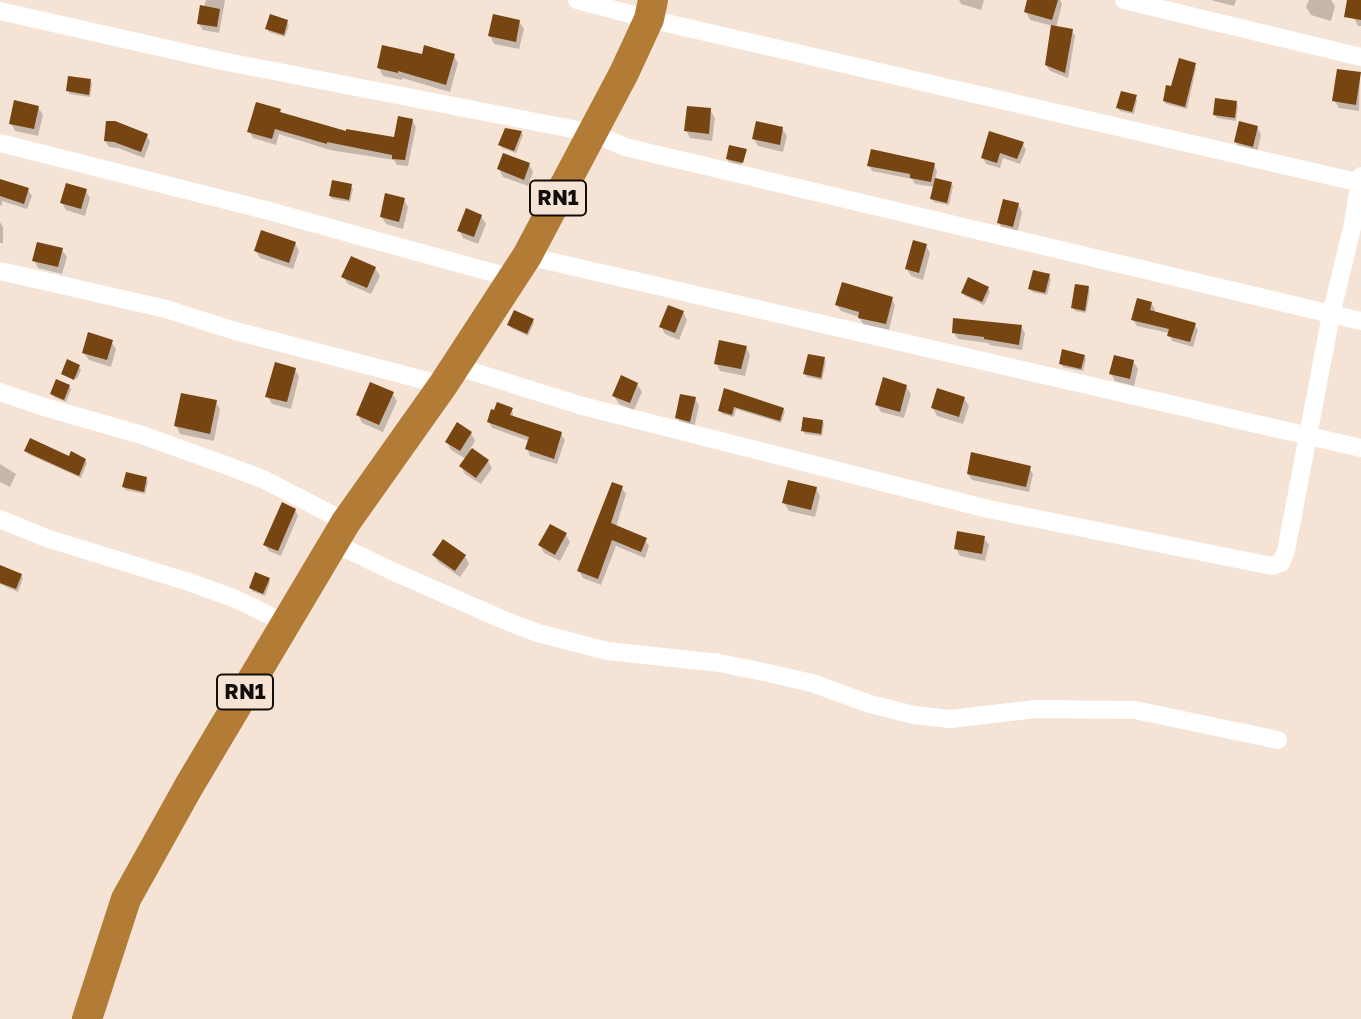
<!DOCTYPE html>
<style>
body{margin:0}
canvas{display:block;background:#f5e4d6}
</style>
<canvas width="1361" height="1019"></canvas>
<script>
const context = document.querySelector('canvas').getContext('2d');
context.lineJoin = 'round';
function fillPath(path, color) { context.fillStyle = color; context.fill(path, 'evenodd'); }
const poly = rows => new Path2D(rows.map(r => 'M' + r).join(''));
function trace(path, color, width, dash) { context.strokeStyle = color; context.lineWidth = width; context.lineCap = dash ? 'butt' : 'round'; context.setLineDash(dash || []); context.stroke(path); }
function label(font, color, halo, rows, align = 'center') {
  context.font = font + ' "Golos Text",sans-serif'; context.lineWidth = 7; context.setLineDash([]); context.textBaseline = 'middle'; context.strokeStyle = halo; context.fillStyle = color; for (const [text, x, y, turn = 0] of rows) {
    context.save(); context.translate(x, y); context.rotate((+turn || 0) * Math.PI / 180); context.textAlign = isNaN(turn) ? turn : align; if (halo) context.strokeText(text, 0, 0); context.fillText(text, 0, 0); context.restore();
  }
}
const shadow = poly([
 [206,0,225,0,219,33,203,30,199,24],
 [959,0,984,0,981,10,961,4],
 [1029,0,1060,0,1062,4,1056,28,1072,31,1075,36,1068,78,1050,71,1046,65,1053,26,1030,20,1026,12],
 [1211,0,1236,0,1234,6],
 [1309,0,1331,0,1335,6,1331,21,1311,15,1306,7],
 [1358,0,1361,0,1361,26,1358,26,1354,18],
 [519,21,524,29,519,49,494,44,490,36],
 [287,22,289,25,285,37,269,32,267,28],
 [423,56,454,56,458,63,450,92,402,78,402,80,383,76,379,68],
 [1194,64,1196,68,1187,109,1166,104,1164,101,1172,89],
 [1360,74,1359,111,1339,108,1334,100],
 [90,81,92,84,90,97,70,94,68,91],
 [1135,97,1137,100,1134,114,1120,111,1118,108],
 [1236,103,1238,106,1236,121,1217,118,1215,115],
 [38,107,43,115,38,136,15,131,11,123],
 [710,110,715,118,712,141,690,138,686,130],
 [280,111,282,114,347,134,395,140,412,120,416,127,408,166,397,165,394,160,330,150,279,134,276,145,253,138,249,131],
 [1257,127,1261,135,1257,153,1240,149,1236,142],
 [782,129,787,136,783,152,758,146,754,139],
 [521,132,523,135,516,153,502,148,500,144],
 [147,136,150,142,144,158,118,148,109,147,105,141],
 [1023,144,1026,150,1020,164,1003,158,1000,168,986,164,983,158],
 [745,151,741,165,729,162,727,159],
 [529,164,533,172,528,186,503,177,499,169],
 [869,165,934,165,937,171,935,179,951,183,953,186,949,205,934,202,932,198,935,187,915,184,912,179,872,171],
 [0,180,28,190,32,196,27,209,2,201,2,206,0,205],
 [351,186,353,189,350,202,332,199,330,196],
 [86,191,90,198,85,216,66,210,62,203],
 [404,200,408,207,403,229,386,224,382,217],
 [1018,204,1022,212,1017,234,1003,231,999,223],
 [481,216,486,224,478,244,463,238,459,230],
 [0,222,3,227,3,243,0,243],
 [295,243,299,251,293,269,260,258,256,251],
 [926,246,930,253,923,280,911,276,907,269],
 [62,250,67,257,62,274,38,268,34,260],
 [375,268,380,276,371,294,348,284,343,277],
 [1049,276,1051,279,1047,295,1032,292,1030,289],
 [988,288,990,292,984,305,965,296,963,293],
 [1088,288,1090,291,1086,313,1075,311,1073,308],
 [891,298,895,305,889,330,863,324,859,317,841,311,837,305],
 [1151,303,1155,309,1154,313,1194,324,1198,330,1193,347,1172,341,1169,333,1137,326,1133,320],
 [683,312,687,320,679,340,665,334,661,326],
 [533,320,534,323,528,336,511,328,509,325],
 [1021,327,1025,333,1022,350,990,345,988,343,958,339,954,333],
 [111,341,116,349,111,367,89,360,84,353],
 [746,347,750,355,745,376,720,371,716,363],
 [1084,356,1086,359,1083,371,1063,367,1061,363],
 [824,359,826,362,822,380,807,377,805,374],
 [1133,361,1138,369,1134,386,1115,381,1111,374],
 [79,367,81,370,77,379,63,373],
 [295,369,299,377,291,409,272,404,267,396],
 [637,384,642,392,634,410,619,404,614,396],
 [69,386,71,389,66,402,54,397,52,394],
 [906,386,911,394,904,418,881,412,877,405],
 [725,390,783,409,785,412,781,423,736,409,734,417,722,414,720,411],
 [392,393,397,401,383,432,362,423,358,415],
 [695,398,699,406,694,428,682,425,677,417],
 [964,398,969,406,963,424,937,416,933,408],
 [216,402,220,409,214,441,180,434,176,426],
 [512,410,514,419,561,434,565,440,557,464,530,456,527,449,529,441,492,428,489,422],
 [822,421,824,424,822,436,805,434,803,431],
 [471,433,475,441,470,449,488,461,492,468,481,484,465,474,461,466,466,459,451,450,447,442],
 [26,451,85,460,87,463,81,478,28,454],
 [0,464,16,474,10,487,0,482],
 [1029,468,1033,474,1029,492,972,480,968,474],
 [146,479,148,482,145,494,126,490,124,487],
 [622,488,626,494,616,527,645,540,649,546,645,558,616,546,601,585,583,578,579,571],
 [816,488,820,496,815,517,789,511,784,503],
 [295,510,298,516,281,556,269,551,265,545],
 [566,535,570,542,560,561,544,553,540,545],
 [984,538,989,545,985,561,960,556,956,548],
 [434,555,465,556,469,564,460,577,438,562],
 [21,575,23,578,18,592,0,584,0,579],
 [269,579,270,582,265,596,252,591,251,588]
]);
const building = poly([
 [1027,0,1058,0,1052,20,1024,12],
 [1347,0,1361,0,1361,20,1344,17],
 [200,5,220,9,217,27,197,24],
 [270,14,288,20,284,35,265,29],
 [493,14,520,20,516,42,488,36],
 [1051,25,1073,29,1065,73,1045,65],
 [382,45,422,54,424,45,455,54,446,85,398,71,398,73,377,68],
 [1179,58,1196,63,1185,107,1163,101,1166,85,1171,86],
 [1337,69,1361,72,1356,105,1332,101],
 [68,76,91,79,89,95,66,91],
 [1121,91,1137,95,1132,112,1116,108],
 [1215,98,1237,101,1235,118,1213,115],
 [14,100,39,106,34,129,9,124],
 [256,102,281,109,280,112,346,131,346,129,394,137,398,116,413,119,405,160,392,159,392,155,327,142,327,144,275,129,272,139,247,132],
 [687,106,711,108,709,134,684,131],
 [106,121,115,121,148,134,141,152,114,142,104,141],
 [756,121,783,127,780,145,752,139],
 [1239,121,1258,126,1253,147,1234,142],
 [505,128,522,131,514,151,498,145],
 [989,131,1024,142,1017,159,1000,153,997,163,981,158],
 [729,145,747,149,743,163,726,159],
 [871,149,935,163,931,182,910,178,910,174,867,166],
 [503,153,530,163,524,180,497,169],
 [935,178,952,182,947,203,930,199],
 [0,179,29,188,24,204,0,196],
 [332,180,352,184,349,200,329,196],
 [66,183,87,189,81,209,60,203],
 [385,193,405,198,399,222,380,217],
 [1003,199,1019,203,1013,227,997,223],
 [466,208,482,215,474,237,457,231],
 [261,230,296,242,289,263,254,251],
 [913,240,927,244,919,273,905,269],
 [37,242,63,248,58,267,32,261],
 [351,256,376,267,367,288,341,277],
 [1033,270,1050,274,1045,293,1028,289],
 [968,277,989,287,982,302,961,293],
 [842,282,893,297,886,324,858,318,859,312,835,305],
 [1075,284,1089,286,1085,311,1071,308],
 [1137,298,1152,302,1150,310,1196,323,1190,342,1167,336,1169,329,1131,320],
 [668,305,684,311,675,333,659,327],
 [514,310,534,319,527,334,507,325],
 [953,318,1022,325,1019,345,984,339,984,337,952,333],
 [88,332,113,340,107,360,82,353],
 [719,340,747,346,741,369,714,364],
 [1062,349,1085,355,1081,369,1059,364],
 [808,354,825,357,821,378,803,374],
 [1114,355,1134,360,1130,379,1109,374],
 [67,359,80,365,74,380,61,374],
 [275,362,296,368,287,402,265,397],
 [621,375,638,383,630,403,612,396],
 [883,377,907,385,900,412,875,405],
 [56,379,70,385,64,400,50,394],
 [370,382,394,392,379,425,356,415],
 [724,388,784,408,780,421,734,407,732,415,718,411],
 [937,388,965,397,959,417,931,408],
 [181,393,217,400,210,434,174,426],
 [680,394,696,397,690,422,675,418],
 [497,402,513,408,510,415,562,432,554,459,525,449,529,437,487,422,491,409,494,410],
 [803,417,823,420,821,434,801,431],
 [457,422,472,432,460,451,445,442],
 [30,438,69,456,71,451,86,459,79,476,24,451],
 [472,448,489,460,476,478,459,466],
 [971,452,1031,466,1026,487,967,474],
 [126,472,147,477,144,492,122,487],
 [788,480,817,487,811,510,782,503],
 [612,482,623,486,611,523,647,538,641,552,612,540,598,579,577,571],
 [282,502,296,509,278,551,263,545],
 [550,524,567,533,555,555,538,545],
 [957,531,985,536,982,554,954,549],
 [443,539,466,555,455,571,432,555],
 [0,565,22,574,16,589,0,583],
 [255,572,270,578,263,594,249,588]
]);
const street = poly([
 [577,0,649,19,1361,183],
 [1124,0,1361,57],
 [0,11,217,60,593,133,625,147,1361,321],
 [0,143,269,211,512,278],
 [527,256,1361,448],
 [0,271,166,309,232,330,443,385],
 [455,366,579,405,988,509,1272,566,1281,563,1286,551,1331,315,1352,228,1361,176],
 [0,392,41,406,142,435,228,466,265,480,346,522],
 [0,519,46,538,192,583,236,599,287,624],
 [334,543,392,571,506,621,538,633,607,651,720,663,768,673,812,683,870,704,914,715,950,719,1036,709,1135,710,1278,740]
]);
const highway = poly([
 [87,1019,126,899,189,786,346,522,443,385,527,256,624,73,649,19,653,0]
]);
const shields = [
 [558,198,56],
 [245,692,56]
];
const shieldNames = [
 ["RN1",558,198],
 ["RN1",245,692]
];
fillPath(shadow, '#0003');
fillPath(building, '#764512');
trace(street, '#fff', 18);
trace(highway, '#b27c37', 30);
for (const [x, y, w] of shields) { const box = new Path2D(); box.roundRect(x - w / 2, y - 17.5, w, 35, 5); context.fillStyle = '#f5e4d6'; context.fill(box); trace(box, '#120d09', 2); }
label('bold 21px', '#120d09', null, shieldNames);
</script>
